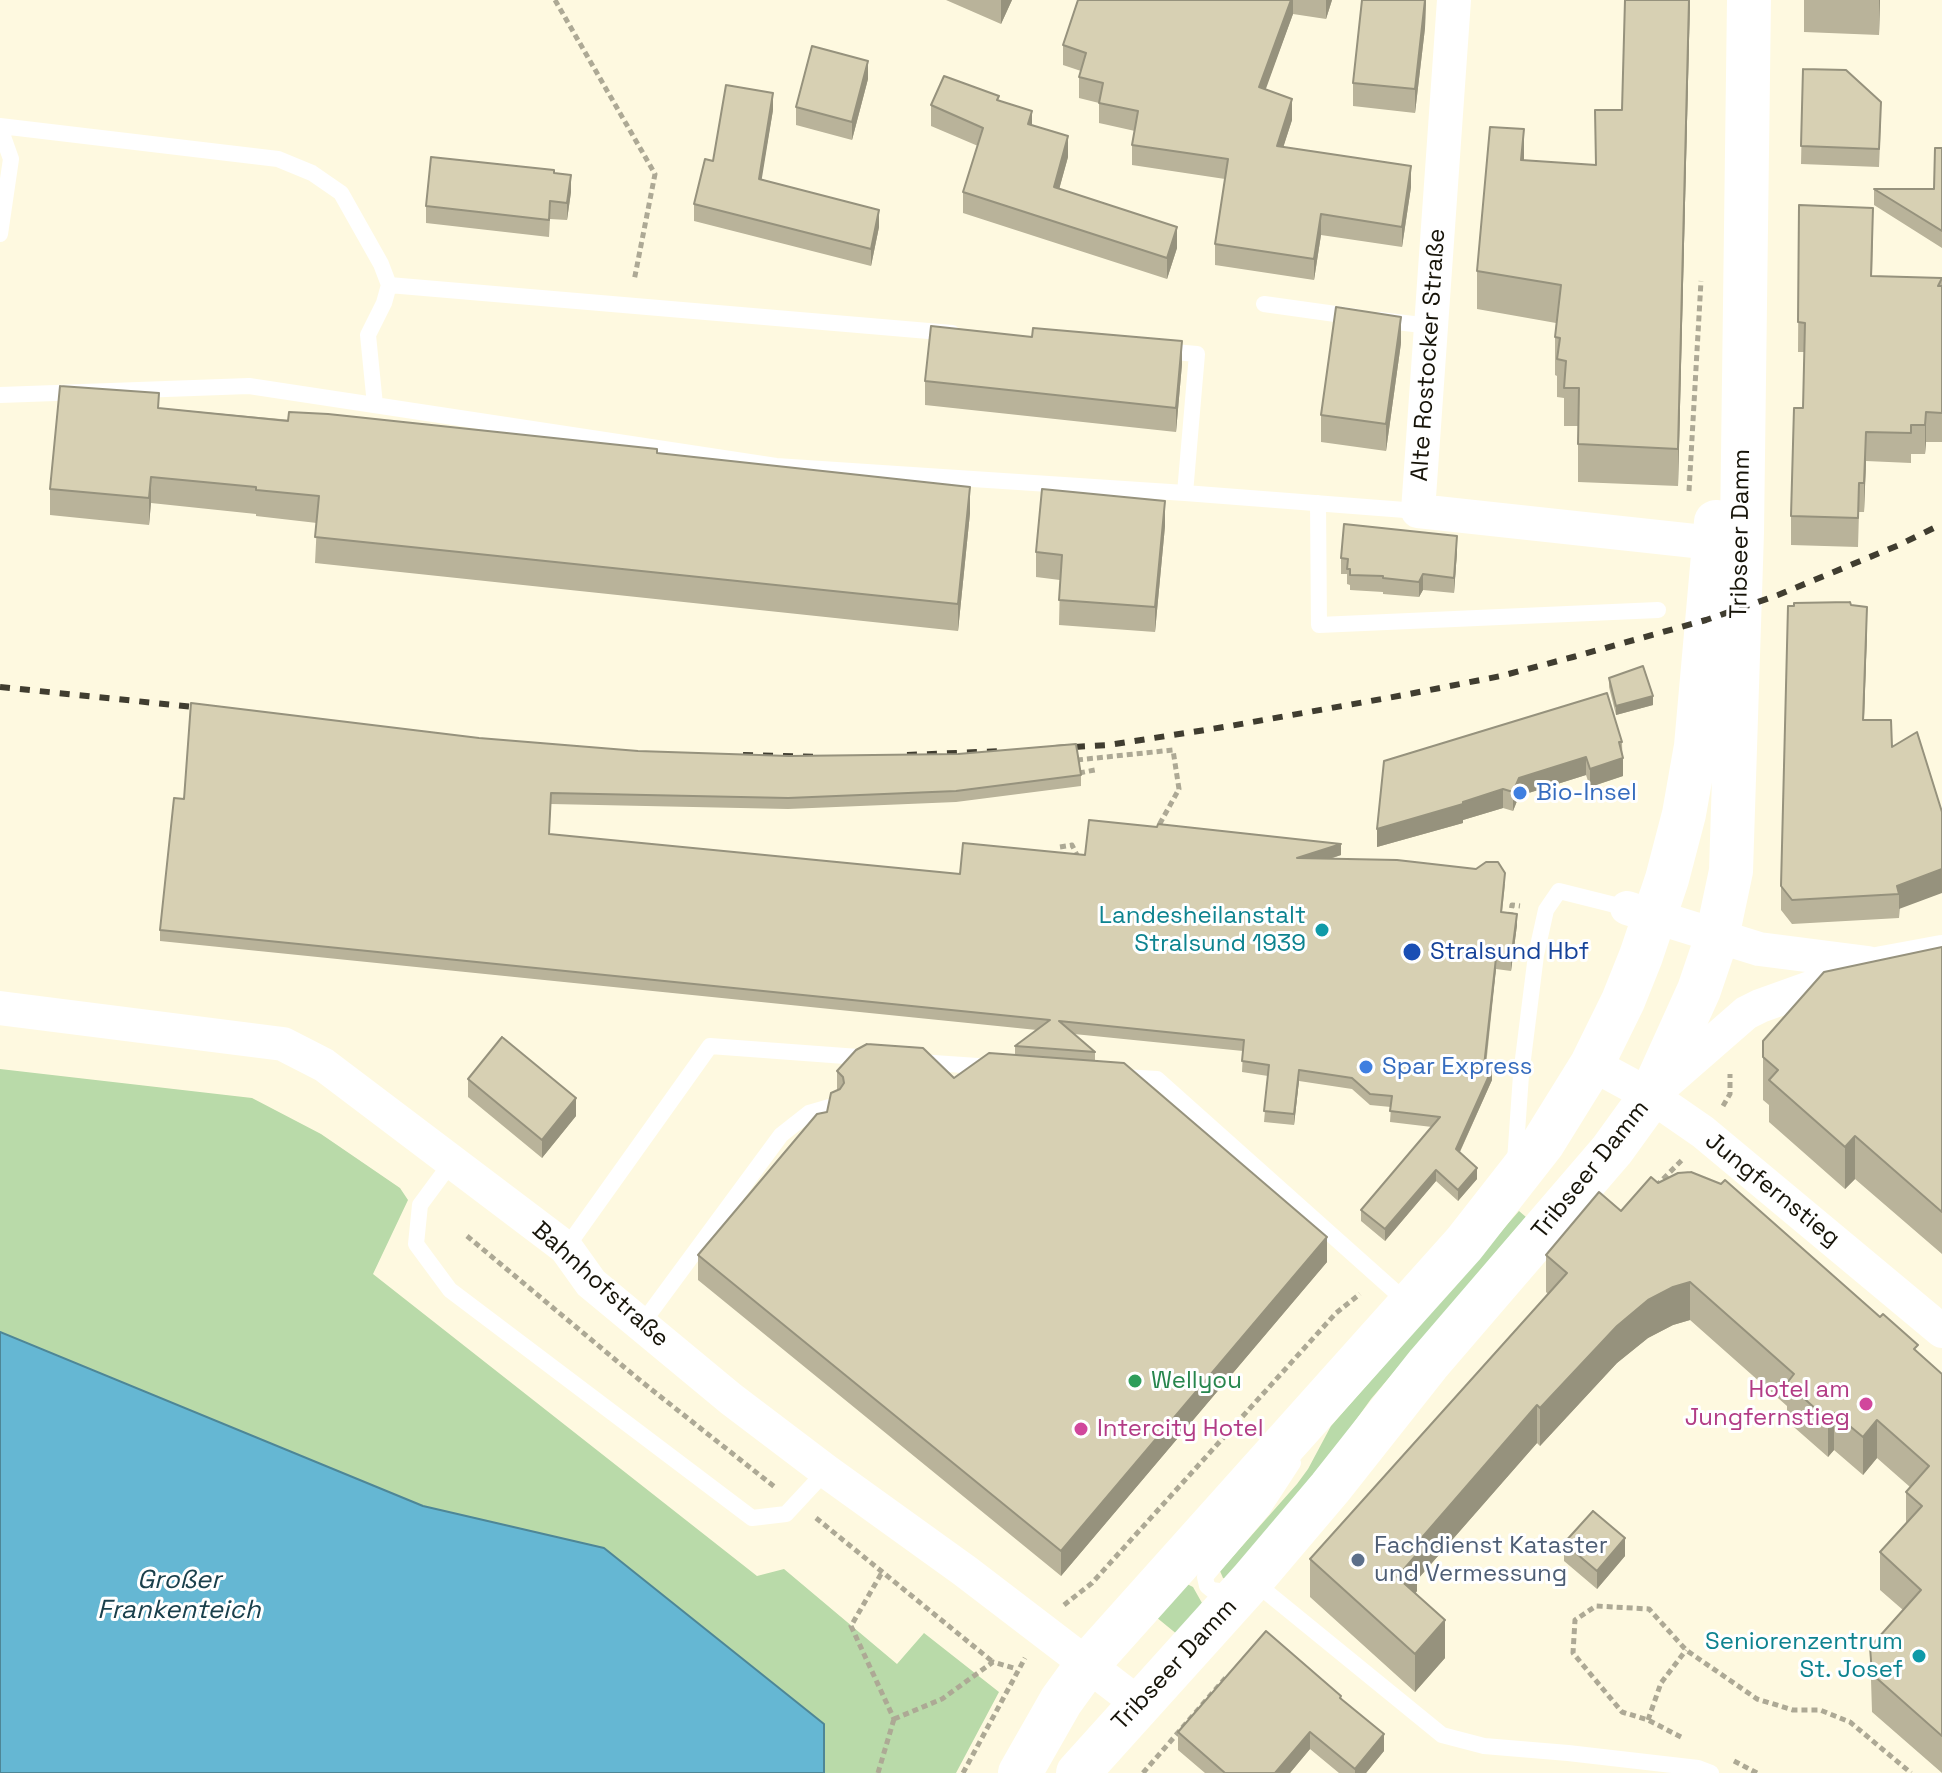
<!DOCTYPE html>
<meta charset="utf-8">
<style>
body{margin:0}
canvas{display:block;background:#fef9e0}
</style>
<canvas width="1942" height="1773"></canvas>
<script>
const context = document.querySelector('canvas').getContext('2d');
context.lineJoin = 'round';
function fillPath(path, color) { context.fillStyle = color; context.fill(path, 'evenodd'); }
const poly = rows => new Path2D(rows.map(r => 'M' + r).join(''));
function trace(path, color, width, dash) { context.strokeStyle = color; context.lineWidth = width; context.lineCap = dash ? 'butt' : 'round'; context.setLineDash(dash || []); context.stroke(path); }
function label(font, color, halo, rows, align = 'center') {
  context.font = font + ' "Space Grotesk",sans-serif'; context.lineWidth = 6; context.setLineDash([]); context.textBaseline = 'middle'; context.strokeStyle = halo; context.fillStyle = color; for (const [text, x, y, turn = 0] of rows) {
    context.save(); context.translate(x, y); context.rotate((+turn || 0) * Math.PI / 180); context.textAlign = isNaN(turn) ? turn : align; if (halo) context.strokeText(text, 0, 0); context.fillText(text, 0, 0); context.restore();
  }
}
const green = poly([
 [0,1069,252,1098,321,1134,400,1188,408,1200,373,1274,757,1576,784,1569,897,1664,924,1633,999,1692,956,1773,824,1773,824,1724,604,1548,423,1506,0,1332],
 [1519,1211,1526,1217,1371,1399,1343,1438,1228,1580,1223,1578,1220,1571,1297,1484,1308,1469,1331,1426],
 [1187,1584,1193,1587,1202,1603,1178,1635,1156,1617]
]);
const water = poly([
 [0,1332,423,1506,604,1548,824,1724,824,1773,0,1773,0,1332]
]);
const path = poly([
 [555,0,655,174,634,281],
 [1689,491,1701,281],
 [1077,760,1173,750,1179,789,1158,827],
 [1079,773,1095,770],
 [1060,847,1072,845,1079,859],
 [1510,918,1512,905,1520,906],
 [1723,1106,1730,1094,1730,1074],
 [1656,1186,1683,1159],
 [467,1236,642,1382,776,1488],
 [816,1518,993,1662],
 [881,1574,851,1626,894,1719],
 [1064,1605,1092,1583,1336,1313,1360,1294],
 [894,1719,942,1699,993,1662,1017,1669],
 [1648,1720,1661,1683,1686,1650],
 [1681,1737,1648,1720,1622,1712,1573,1653,1575,1620,1596,1606,1649,1609,1686,1650,1757,1699,1793,1710,1820,1710,1850,1722,1911,1773],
 [1734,1761,1757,1773],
 [878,1773,894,1719],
 [963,1773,1025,1658],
 [1143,1773,1228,1675]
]);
const lane = poly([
 [0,126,278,159,312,173,341,193,381,264,389,285,384,303,368,335,375,405],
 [0,128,11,159,0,234],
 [389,285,952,333],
 [1264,304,1357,317],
 [1380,320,1430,326],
 [1162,351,1197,354,1185,493],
 [0,395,249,386,776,466,1185,493,1418,511],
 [1318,503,1319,625,1658,610],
 [919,1062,992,1067],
 [1123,1077,1157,1079,1409,1304],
 [1515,1161,1521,1075,1536,955,1546,910,1559,891,1627,908],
 [451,1163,420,1205,416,1244,450,1290,752,1518,786,1514,826,1471],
 [566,1248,710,1046,872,1058],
 [641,1325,781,1135,809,1113,833,1106],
 [1253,1581,1442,1735,1484,1746,1568,1753,1698,1768,1711,1773],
 [1232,1589,1225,1592,1212,1590,1207,1586,1205,1577,1263,1509,1293,1463]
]);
const street = poly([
 [1454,0,1418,511,1713,543],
 [1627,908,1759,949,1868,963],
 [0,1008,283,1044,324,1065,566,1248,591,1283,731,1399,826,1471,965,1571,1139,1704],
 [1592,1064,1651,1096,1703,1132,1942,1331],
 [1660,1088,1746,1013,1760,1006,1877,964,1942,952]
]);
const secondary = poly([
 [1020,1773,1061,1701,1087,1665,1464,1244,1543,1143,1592,1064,1623,1001,1641,956,1667,879,1684,814,1696,746,1716,522],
 [1078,1773,1252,1580,1330,1488,1428,1364,1612,1150,1651,1096,1699,990,1717,937,1731,871,1742,532,1749,0]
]);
const rail = poly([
 [0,687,213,709],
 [1055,748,1109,745,1224,727,1404,695,1501,676,1573,657,1706,620,1778,595,1899,545,1942,524],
 [743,755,819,757],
 [907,755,1003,751]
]);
const wall = poly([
 [946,0,1012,0,1001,24],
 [1078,0,1332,0,1326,19,1293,14,1265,89,1292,120,1283,147,1411,187,1402,247,1321,235,1314,280,1215,265,1215,244,1225,179,1132,165,1132,145,1135,131,1099,123,1099,103,1079,98,1079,77,1081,71,1063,65,1063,45],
 [1362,0,1426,0,1425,28,1415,113,1353,106,1353,83],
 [1690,0,1678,486,1578,482,1578,426,1564,426,1564,398,1557,397,1557,376,1555,375,1555,337,1556,323,1477,309,1477,271,1524,160,1595,165,1622,110],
 [1804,0,1880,0,1879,35,1804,32],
 [1803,69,1881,120,1879,167,1801,164],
 [868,79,852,140,796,125,796,107],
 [999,101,1032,126,1068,157,1059,189,1177,248,1167,279,963,213,963,192,978,146,931,126,931,105],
 [773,110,761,179,879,227,871,266,694,221,694,204],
 [1942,148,1942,248,1874,205,1874,189,1934,189],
 [554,173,571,192,567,220,550,219,549,237,426,223,426,206],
 [1799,205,1873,238,1872,276,1942,278,1942,442,1926,442,1925,454,1911,454,1911,463,1866,461,1864,512,1859,512,1858,547,1791,545,1791,516,1803,408,1804,352,1798,352],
 [1032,337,1182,364,1176,432,925,405,925,381],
 [1401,343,1386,451,1321,442,1321,415],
 [159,408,657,453,970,513,958,631,315,563,317,523,256,516,256,514,151,503,149,525,50,515,50,489],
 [1165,526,1155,632,1059,625,1060,580,1036,577,1036,552],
 [1457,552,1454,593,1423,590,1419,597,1383,594,1383,592,1350,590,1350,585,1347,584,1347,574,1341,574,1341,558],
 [1851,605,1867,631,1864,720,1892,747,1917,732,1899,918,1792,924,1781,910,1781,886],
 [1609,678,1653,705,1616,715,1609,687],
 [479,738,638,751,789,756,1081,775,1081,786,956,802,788,809,551,804,549,834,960,874,1085,855,1341,855,1330,859,1505,884,1502,912,1517,925,1511,971,1496,969,1486,1066,1492,1080,1460,1152,1477,1179,1458,1201,1436,1181,1385,1241,1361,1221,1361,1210,1432,1127,1390,1122,1391,1107,1370,1105,1352,1089,1299,1081,1294,1125,1264,1122,1268,1076,1242,1072,1243,1051,1074,1034,1095,1052,1095,1061,1327,1262,1061,1576,698,1280,698,1255,827,1112,837,1090,837,1071,954,1078,1015,1055,1015,1046,1037,1030,160,941,160,930,184,799],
 [1622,742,1623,776,1590,787,1586,775,1519,796,1513,811,1503,808,1463,820,1463,823,1377,847,1377,829],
 [1942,947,1942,1254,1855,1179,1845,1189,1769,1122,1769,1105,1763,1100,1763,1041],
 [468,1079,576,1116,542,1158,468,1097],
 [1658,1183,1918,1353,1942,1374,1942,1773,1872,1712,1870,1647,1903,1610,1880,1590,1880,1552,1906,1523,1906,1492,1910,1487,1877,1458,1863,1475,1834,1450,1828,1457,1787,1421,1787,1406,1690,1320,1673,1325,1648,1338,1617,1363,1540,1446,1537,1443,1417,1580,1417,1591,1415,1594,1445,1658,1415,1692,1310,1597,1310,1559,1548,1294,1546,1292,1546,1255,1621,1211],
 [1564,1543,1625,1556,1597,1589,1564,1561],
 [1341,1699,1384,1751,1366,1773,1339,1773,1310,1749,1290,1773,1205,1773,1178,1750,1178,1732]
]);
const shadedWall = poly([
 [1001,0,1012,0,1001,24],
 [1291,0,1293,0,1293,14,1259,108,1259,87],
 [1326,0,1332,0,1326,19],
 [1425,0,1426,0,1425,28,1415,113,1415,89],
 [1689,0,1690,0,1678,486,1678,449],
 [1879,0,1880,0,1879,35],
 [868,61,868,79,852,140,852,122],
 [773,93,773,110,759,196,759,179],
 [1292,99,1292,120,1277,167,1277,146],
 [1032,111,1032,132,1028,124],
 [1524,129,1524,167,1521,160],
 [1068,136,1068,157,1054,208,1054,187],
 [1411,166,1411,187,1402,247,1402,227],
 [571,175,571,192,567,220,567,203],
 [879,210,879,227,871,266,871,249],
 [1321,214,1321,235,1314,280,1314,259],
 [1177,227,1177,248,1167,279,1167,258],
 [1401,317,1401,343,1386,451,1386,424],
 [1182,341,1182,364,1176,432,1176,408],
 [1926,412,1926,442,1925,454,1925,425],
 [1866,432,1866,461,1864,512,1864,483],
 [151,477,151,503,149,525,149,498],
 [970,487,970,513,958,631,958,604],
 [1165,501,1165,526,1155,632,1155,607],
 [1457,536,1457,552,1454,593,1454,578],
 [1423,574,1423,590,1419,597,1419,582],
 [1867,607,1867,631,1863,745,1863,720],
 [1653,696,1653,705,1616,715,1616,706],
 [1586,757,1586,775,1519,796,1513,811,1513,792,1519,778],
 [1623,758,1623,776,1590,787,1590,769],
 [1503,789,1503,808,1463,820,1463,823,1377,847,1377,829],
 [1341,844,1341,855,1297,869,1297,858],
 [1942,869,1942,893,1899,909,1899,894,1897,886],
 [1517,914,1517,925,1511,971,1511,960],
 [1496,958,1496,969,1484,1077,1484,1066],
 [1492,1069,1492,1080,1456,1160,1456,1149],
 [1299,1070,1299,1081,1294,1125,1294,1114],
 [576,1098,576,1116,542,1158,542,1140],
 [1855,1136,1855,1179,1845,1189,1845,1147],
 [1477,1168,1477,1179,1458,1201,1458,1190],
 [1436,1170,1436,1181,1385,1241,1385,1229],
 [1327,1237,1327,1262,1061,1576,1061,1551],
 [1690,1282,1690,1320,1673,1325,1648,1338,1617,1363,1540,1446,1540,1408,1617,1326,1648,1300,1673,1287],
 [1537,1405,1537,1443,1417,1580,1417,1591,1397,1614,1397,1577,1412,1549],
 [1834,1413,1834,1450,1828,1457,1828,1420],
 [1877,1420,1877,1458,1863,1475,1863,1437],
 [1625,1538,1625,1556,1597,1589,1597,1571],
 [1445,1620,1445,1658,1415,1692,1415,1654],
 [1310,1732,1310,1749,1290,1773,1275,1773],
 [1384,1734,1384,1751,1366,1773,1355,1773,1355,1769]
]);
const building = poly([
 [1078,0,1291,0,1259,87,1292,99,1277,146,1411,166,1402,227,1321,214,1314,259,1215,244,1228,159,1132,145,1138,111,1099,103,1103,83,1079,77,1086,53,1063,45,1078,0],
 [1362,0,1425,0,1415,89,1353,83,1362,0],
 [1625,0,1689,0,1678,449,1578,444,1579,388,1564,388,1566,361,1557,359,1560,338,1555,337,1561,285,1477,271,1490,127,1524,129,1521,160,1596,165,1595,110,1622,110,1625,0],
 [812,46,868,61,852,122,796,107,812,46],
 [1803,69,1846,70,1881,102,1879,149,1801,146,1803,69],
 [944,76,999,96,997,100,1032,111,1028,124,1068,136,1054,187,1177,227,1167,258,963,192,983,128,931,105,944,76],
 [726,85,773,93,759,179,879,210,871,249,694,204,705,159,713,161,726,85],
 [1935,148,1942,148,1942,231,1874,189,1934,189,1935,148],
 [431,157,554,170,554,173,571,175,567,203,550,201,549,220,426,206,431,157],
 [1799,205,1873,208,1871,276,1942,278,1938,286,1942,286,1942,413,1926,412,1925,425,1911,425,1911,433,1866,432,1864,483,1859,483,1858,518,1791,516,1794,408,1803,408,1805,323,1798,322,1799,205],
 [1336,307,1401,317,1386,424,1321,415,1336,307],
 [931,326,1032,337,1033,328,1182,341,1176,408,925,381,931,326],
 [60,386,159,393,158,408,288,421,289,412,328,414,657,449,657,453,970,487,958,604,315,537,319,496,256,490,256,487,151,477,149,498,50,489,60,386],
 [1042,489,1165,501,1155,607,1059,600,1062,555,1036,552,1042,489],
 [1344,524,1457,536,1454,578,1423,574,1419,582,1383,578,1383,576,1350,575,1350,569,1347,569,1348,559,1341,558,1344,524],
 [1850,602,1851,605,1867,607,1863,720,1891,720,1892,747,1917,732,1942,812,1942,869,1897,886,1899,894,1792,900,1781,886,1788,606,1794,606,1794,603,1850,602],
 [1643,666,1653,696,1616,706,1609,678,1643,666],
 [1607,693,1622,742,1619,742,1623,758,1590,769,1586,757,1519,778,1513,792,1503,789,1463,802,1463,804,1377,829,1384,761,1607,693],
 [191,703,479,738,638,751,789,756,958,754,1076,744,1081,775,956,791,788,798,551,793,549,834,960,874,963,843,1085,855,1089,820,1157,827,1158,824,1341,844,1297,858,1397,860,1476,869,1486,862,1498,862,1505,873,1501,912,1517,914,1511,960,1496,958,1484,1066,1492,1069,1456,1149,1477,1168,1458,1190,1436,1170,1385,1229,1361,1210,1440,1117,1390,1111,1392,1096,1370,1094,1352,1078,1299,1070,1294,1114,1264,1111,1269,1065,1242,1061,1244,1040,1059,1021,1095,1052,1015,1046,1050,1020,160,930,174,798,184,799,191,703],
 [1474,1068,1481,1069,1472,1080,1474,1068],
 [1942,947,1942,1212,1855,1136,1845,1147,1769,1080,1778,1070,1763,1057,1763,1041,1824,972,1942,947],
 [502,1037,576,1098,542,1140,468,1079,502,1037],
 [867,1044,923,1048,954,1078,989,1053,1124,1063,1327,1237,1061,1551,698,1255,817,1114,827,1112,831,1093,840,1089,844,1083,843,1077,837,1071,856,1050,867,1044],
 [1691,1172,1721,1184,1725,1180,1880,1317,1883,1314,1918,1345,1914,1349,1942,1374,1942,1736,1872,1674,1870,1647,1921,1590,1880,1552,1922,1506,1906,1492,1929,1466,1877,1420,1863,1437,1834,1413,1828,1420,1787,1383,1794,1374,1690,1282,1673,1287,1648,1300,1617,1326,1540,1408,1537,1405,1412,1549,1417,1554,1397,1577,1445,1620,1415,1654,1310,1559,1567,1273,1546,1255,1599,1192,1621,1211,1651,1177,1658,1183,1678,1173,1691,1172],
 [1593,1511,1625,1538,1597,1571,1564,1543,1593,1511],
 [1266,1631,1341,1696,1340,1698,1384,1734,1355,1769,1310,1732,1275,1773,1225,1773,1178,1732,1266,1631]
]);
const markers = [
 [1520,793,8,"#3f7fe0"],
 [1322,930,8,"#0f9aa8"],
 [1412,952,10,"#1a4fb4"],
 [1366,1067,8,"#3f7fe0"],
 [1135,1381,8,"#2e9e5b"],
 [1866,1404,8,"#d1479c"],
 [1081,1429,8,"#d1479c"],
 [1358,1560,8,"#5c6f8a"],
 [1919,1656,8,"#0f9aa8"]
];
const streetNames = [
 ["Alte Rostocker Straße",1429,355,-86],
 ["Tribseer Damm",1741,534,-89],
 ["Tribseer Damm",1591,1170,-51],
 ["Jungfernstieg",1772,1190,39],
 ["Bahnhofstraße",600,1285,42],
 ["Tribseer Damm",1175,1665,-47]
];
const shopNames = [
 ["Bio-Insel",1536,793],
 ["Spar Express",1382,1067]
];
const cultureNames = [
 ["Landesheilanstalt",1306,916],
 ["Stralsund 1939",1306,944],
 ["Seniorenzentrum",1903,1642],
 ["St. Josef",1903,1670]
];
const transitNames = [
 ["Stralsund Hbf",1430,952]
];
const leisureNames = [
 ["Wellyou",1151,1381]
];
const hotelNames = [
 ["Hotel am",1850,1390],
 ["Jungfernstieg",1850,1418],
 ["Intercity Hotel",1097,1429,"left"]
];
const serviceNames = [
 ["Fachdienst Kataster",1374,1546],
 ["und Vermessung",1374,1574]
];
const waterNames = [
 ["Großer",179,1581],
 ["Frankenteich",179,1611]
];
fillPath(green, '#b9daa9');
fillPath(water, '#65b7d3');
trace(water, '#4e8696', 2);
trace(path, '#ada995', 5, [6, 4]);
trace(lane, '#fff', 16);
trace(street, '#fff', 34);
trace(secondary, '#fff', 44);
trace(rail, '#403d30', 6, [10, 10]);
fillPath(wall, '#b9b39a');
fillPath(shadedWall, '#96927d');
fillPath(building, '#d7d0b3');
trace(building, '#96927d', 2);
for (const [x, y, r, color] of markers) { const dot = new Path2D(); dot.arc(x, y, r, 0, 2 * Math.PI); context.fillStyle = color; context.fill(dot); trace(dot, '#fff', 3); }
label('24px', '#171409', '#fff', streetNames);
label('24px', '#366cbe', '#fff', shopNames, 'left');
label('24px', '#0d838f', '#fff', cultureNames, 'right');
label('24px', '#164399', '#fff', transitNames, 'left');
label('24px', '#27864d', '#fff', leisureNames, 'left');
label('24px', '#b23c85', '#fff', hotelNames, 'right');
label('24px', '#4e5e75', '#fff', serviceNames, 'left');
label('italic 26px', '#1a404c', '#fff', waterNames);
</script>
